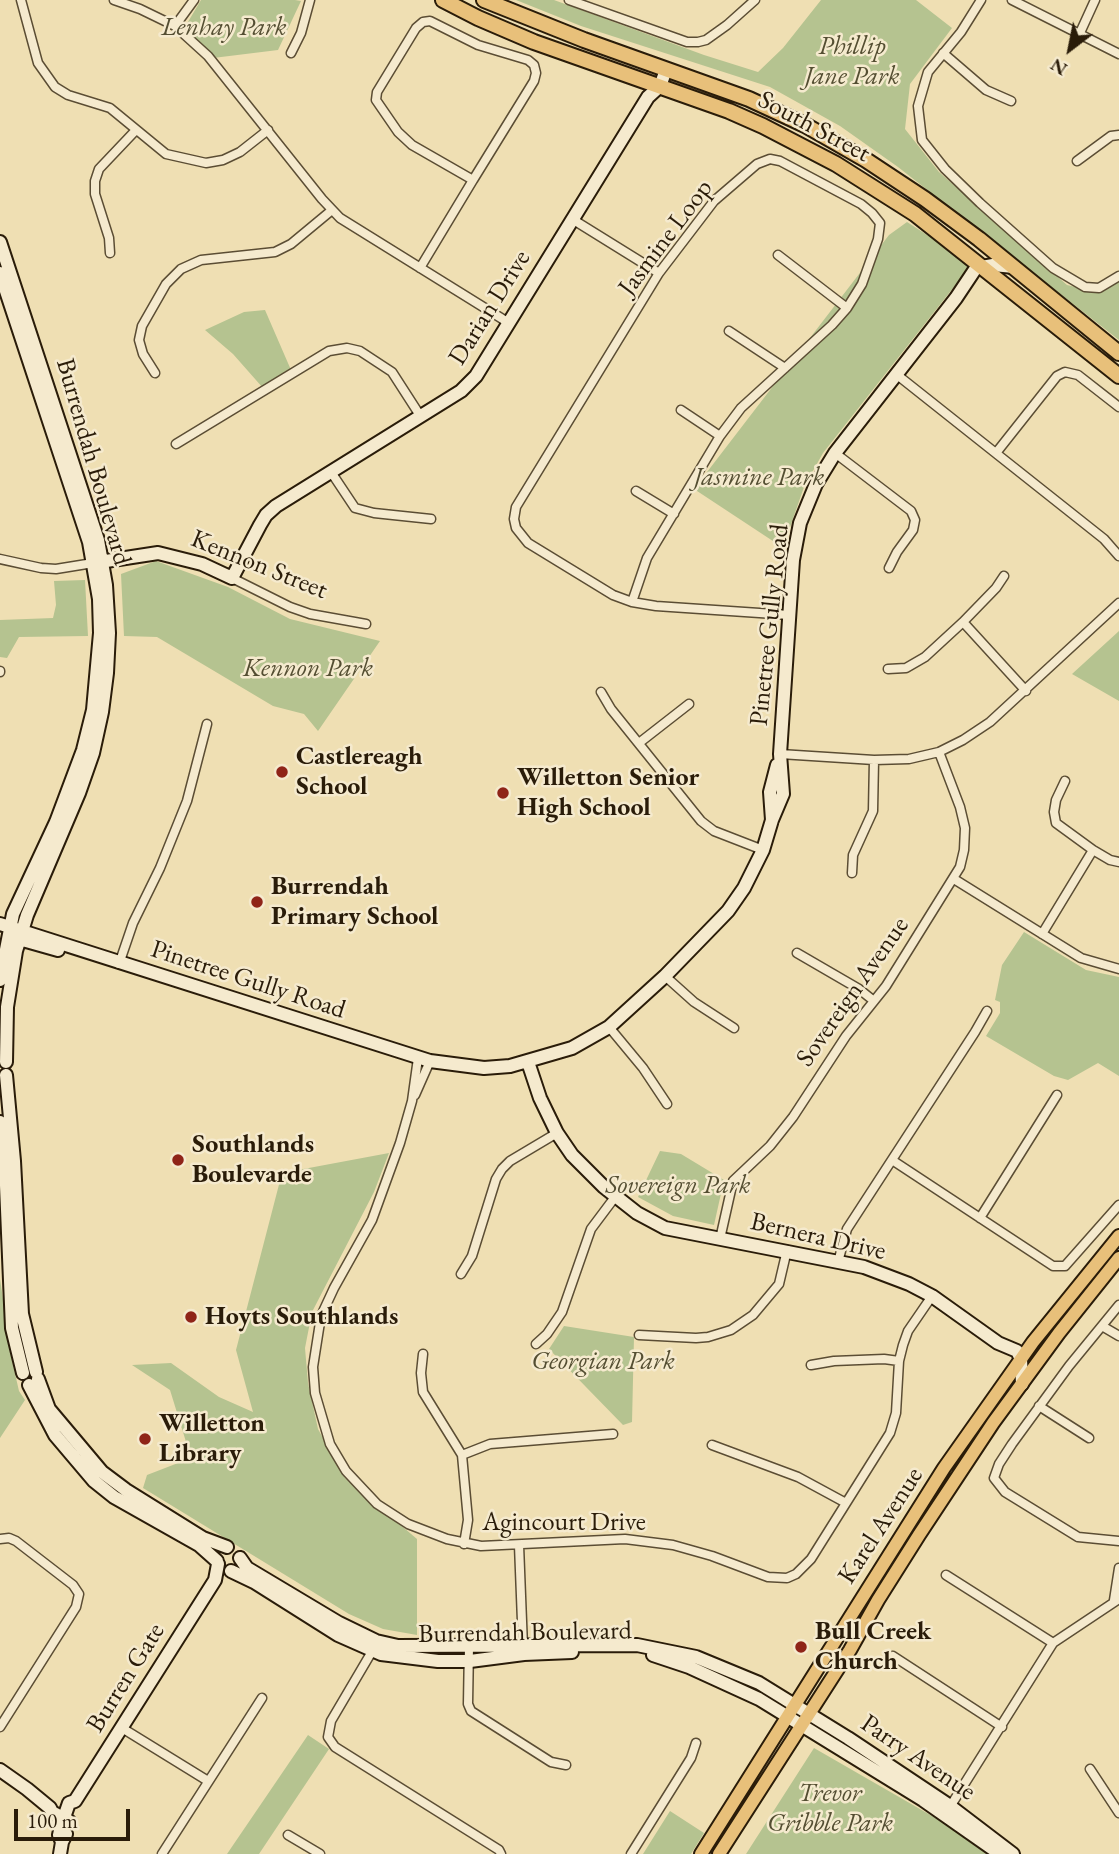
<!DOCTYPE html>
<style>
body{margin:0}
#map{position:relative;width:1119px;height:1854px;overflow:hidden;background:#efdfb3;font-family:"EB Garamond",serif}
canvas{display:block}
.north{position:absolute;left:1035px;top:14px;width:70px;height:70px;-webkit-text-stroke:5px #f5eace;paint-order:stroke;rotate:212deg;font-size:19px;font-weight:700;line-height:28px;text-align:center;color:#2a1c09}
.north::after{content:'';display:block;margin:auto;width:24px;height:32px;background:#2a1c09;clip-path:polygon(50% 0,100% 100%,50% 72%,0 100%)}
.scale{position:absolute;left:14px;top:1809px;width:116px;height:32px;box-sizing:border-box;border:4px solid #2a1c09;border-top:0;padding-left:9px;font-size:21px;line-height:24px;white-space:nowrap;color:#2a1c09;-webkit-text-stroke:5px #f5eace;paint-order:stroke}
</style>
<div id="map">
<canvas width="1119" height="1854"></canvas>
<div class="north">N</div>
<div class="scale">100 m</div>
</div>
<script>
const context = document.querySelector('canvas').getContext('2d');
context.lineJoin = 'round';
function fillPath(path, color) { context.fillStyle = color; context.fill(path, 'evenodd'); }
const poly = rows => new Path2D(rows.map(r => 'M' + r).join(''));
function trace(path, color, width, dash) { context.strokeStyle = color; context.lineWidth = width; context.lineCap = dash ? 'butt' : 'round'; context.setLineDash(dash || []); context.stroke(path); }
function label(font, color, halo, rows, align = 'center') {
  context.font = font + ' "EB Garamond",serif'; context.lineWidth = 5; context.setLineDash([]); context.textBaseline = 'middle'; context.strokeStyle = halo; context.fillStyle = color; for (const [text, x, y, turn = 0] of rows) {
    context.save(); context.translate(x, y); context.rotate((+turn || 0) * Math.PI / 180); context.textAlign = isNaN(turn) ? turn : align; if (halo) context.strokeText(text, 0, 0); context.fillText(text, 0, 0); context.restore();
  }
}
const green = poly([
 [201,0,295,0,301,1,278,50,213,58,182,32],
 [516,0,554,0,704,55,758,72,783,48,821,0,916,0,952,28,910,84,905,129,939,172,1067,285,1088,290,1119,280,1119,340,898,167,840,126,770,87,581,26],
 [907,222,972,264,823,453,804,487,788,533,785,549,694,489,889,235],
 [265,310,291,370,263,388,233,354,205,330,244,312],
 [156,561,228,587,290,619,380,641,318,731,304,714,273,706,157,637,124,636,121,574],
 [85,580,88,636,19,637,7,658,0,657,0,620,53,618,56,605,54,581],
 [1119,631,1119,701,1072,674],
 [1024,932,1086,970,1119,977,1119,1076,1098,1063,1068,1080,1054,1076,986,1036,1000,1013,1000,1002,995,1000,1002,965],
 [660,1151,681,1154,724,1180,714,1225,673,1216,638,1197],
 [389,1153,374,1192,312,1312,305,1348,308,1383,318,1429,345,1478,417,1539,417,1635,383,1629,349,1614,143,1488,147,1475,191,1458,170,1390,132,1365,171,1363,219,1397,253,1412,236,1350,282,1173],
 [0,1279,13,1365,19,1391,25,1400,0,1438],
 [564,1326,634,1337,632,1422,623,1425,549,1349],
 [308,1735,329,1749,259,1854,227,1854],
 [814,1748,939,1820,989,1854,746,1854],
 [670,1811,704,1833,691,1854,643,1854]
]);
const street = poly([
 [21,0,38,63,55,87,68,95,110,108,166,154,206,163,223,160,240,152,268,130],
 [114,0,140,9,175,26,208,56,322,199,340,218,509,323],
 [569,0,687,42,698,42,706,40,727,25,755,0],
 [981,0,961,32,928,72,918,106,922,140,945,169,980,203,1053,268,1085,287,1099,288,1119,276],
 [1012,0,1119,54],
 [175,26,194,0],
 [1079,35,1095,0],
 [291,53,301,33,310,0],
 [943,53,986,90,1011,101],
 [1077,161,1111,136,1119,135],
 [572,219,659,273],
 [110,253,109,238,95,194,95,181,99,169,136,130],
 [778,255,847,308],
 [420,268,473,180,412,145,398,132,376,100,377,92,416,28,423,22,430,21,478,45,528,60,534,65,536,73,534,81,473,180],
 [729,331,785,368],
 [155,373,143,354,139,340,142,326,166,284,181,269,201,260,275,252,291,244,332,210],
 [896,374,1104,539,1119,556],
 [681,410,720,436],
 [176,444,329,351,347,348,360,351,392,372,421,417],
 [835,453,911,511,915,520,913,530,897,552,889,568],
 [996,453,1057,376,1065,372,1078,375,1119,407],
 [331,472,355,508,374,513,431,519],
 [636,491,674,514],
 [0,559,41,568,56,569,93,563],
 [232,578,290,607,310,614,366,624],
 [632,602,647,558,720,436,741,408,832,325,847,308,862,284,878,239,880,223,872,213,861,204,780,161,770,159,757,164,714,201,659,273,516,507,514,519,516,528,528,543,613,595,632,602,656,606,789,615],
 [963,622,996,588,1004,576],
 [888,669,906,668,925,657,963,622,1026,691],
 [0,672,0,671],
 [601,692,611,709,701,821,714,831,763,850],
 [639,743,689,704],
 [780,754,874,760,909,759,939,752,963,740,990,722,1119,603],
 [1065,781,1056,800,1054,812,1056,823,1093,850,1110,860,1119,862],
 [852,873,853,855,873,811,874,760],
 [954,879,1081,958,1119,969],
 [1042,934,1093,850],
 [797,953,859,989,874,1001],
 [119,964,133,923,160,868,187,801,207,724],
 [665,976,694,1002,734,1028],
 [609,1027,643,1068,667,1104],
 [418,1058,412,1101,400,1143,372,1220,334,1288,321,1316,313,1367,315,1393,330,1444,346,1471,377,1504,408,1524,447,1539,481,1546,625,1539,673,1545,712,1556,768,1577,787,1578,796,1574,811,1559,890,1433,896,1413,899,1361,903,1345,908,1331,932,1296],
 [415,1095,430,1061],
 [892,1160,1053,1266,1065,1266,1119,1205],
 [980,1218,1057,1095],
 [720,1239,733,1181,770,1146,793,1117,846,1036,886,986,960,867,964,850,965,828,960,807,939,752],
 [838,1262,847,1229,975,1032,987,1011],
 [461,1274,472,1256,496,1179,502,1169,510,1161,557,1133],
 [1119,1305,1069,1366,1012,1444,999,1464,994,1478,1005,1492,1078,1537,1119,1541],
 [1102,1326,1119,1336],
 [639,1335,696,1338,708,1337,731,1330,753,1315,779,1284,787,1250],
 [536,1344,547,1334,562,1312,591,1229,615,1197],
 [423,1354,421,1373,423,1392,462,1455,468,1520,464,1544],
 [811,1365,834,1361,884,1359,899,1361],
 [1039,1406,1089,1438],
 [712,1445,798,1477,846,1503],
 [462,1455,490,1444,613,1434],
 [0,1539,9,1538,16,1541,73,1585,79,1594,76,1607,0,1727],
 [519,1545,523,1647],
 [946,1575,1053,1643],
 [1114,1600,1119,1568],
 [469,1646,468,1704,471,1711,551,1762,566,1765],
 [374,1648,331,1721,328,1737,335,1747,499,1850,501,1854],
 [893,1656,1002,1727],
 [122,1728,208,1781],
 [1090,1769,1119,1813],
 [948,1810,1053,1643,1119,1599],
 [288,1835,320,1854],
 [162,1854,262,1698],
 [631,1854,691,1758,696,1743]
]);
const secondary = poly([
 [0,242,98,540,106,585,109,633,107,673,102,712,93,753,79,793,27,915,16,951,7,1007,6,1062],
 [0,273,89,542,99,599,100,633,93,710,83,750,56,822,13,914,0,980],
 [93,563,158,553,202,564,232,578,260,525,266,515,276,506,461,391,476,376,648,97,660,86,666,70],
 [772,820,770,792,777,765],
 [0,924,430,1061,484,1068,510,1066,572,1048,609,1027,665,976,728,911,744,888,763,850,772,820,783,794,780,754,793,560,800,523,816,484,835,453,956,298,976,268,993,265,1014,267],
 [12,937,58,950],
 [528,1062,540,1098,557,1133,572,1155,604,1187,637,1213,665,1228,864,1267,909,1284,932,1296,998,1343,1017,1351,1021,1359,1022,1384],
 [6,1075,14,1161,22,1314,36,1372],
 [0,1122,5,1162,12,1328,23,1373],
 [38,1379,49,1409,102,1472,126,1490,203,1538,227,1547],
 [29,1385,55,1435,94,1481,114,1497,199,1545,217,1561],
 [240,1558,247,1568,339,1623,376,1641,398,1646,637,1645,696,1657,759,1683,848,1738,950,1806,1013,1854],
 [231,1571,254,1582,338,1635,381,1654,438,1661,470,1661,524,1654,572,1652],
 [653,1655,689,1667,759,1699,923,1800,1000,1854],
 [0,1770,27,1789,50,1808,52,1812,69,1821],
 [62,1842,59,1835,61,1826,69,1803,75,1801,215,1580,218,1564],
 [60,1854,62,1842,66,1834]
]);
const primary = poly([
 [701,1854,944,1468,1033,1342,1119,1236],
 [719,1854,850,1650,878,1600,919,1535,993,1423,1059,1333,1119,1258]
]);
const highway = poly([
 [443,0,478,18,534,42,729,111,763,126,836,164,915,214,1119,376],
 [484,0,584,40,749,99,805,125,866,160,925,199,979,239,1119,353]
]);
const markers = [
 [282,772,7,"#8f2418"],
 [503,793,7,"#8f2418"],
 [257,902,7,"#8f2418"],
 [178,1160,7,"#8f2418"],
 [191,1317,7,"#8f2418"],
 [145,1439,7,"#8f2418"],
 [801,1647,7,"#8f2418"]
];
const parkNames = [
 ["Lenhay Park",224,28],
 ["Phillip",852,47],
 ["Jane Park",852,77],
 ["Jasmine Park",759,478],
 ["Kennon Park",308,669],
 ["Sovereign Park",678,1186],
 ["Georgian Park",603,1362],
 ["Trevor",830,1794],
 ["Gribble Park",830,1824]
];
const streetNames = [
 ["South Street",814,127,28],
 ["Jasmine Loop",666,238,-53],
 ["Darian Drive",490,308,-58],
 ["Burrendah Boulevard",93,462,74],
 ["Kennon Street",259,565,22],
 ["Pinetree Gully Road",770,625,-84],
 ["Pinetree Gully Road",248,980,18],
 ["Sovereign Avenue",853,992,-55],
 ["Bernera Drive",818,1237,13],
 ["Agincourt Drive",564,1523],
 ["Karel Avenue",881,1526,-57],
 ["Burrendah Boulevard",525,1633,-1],
 ["Burren Gate",126,1678,-58],
 ["Parry Avenue",918,1758,34]
];
const poiNames = [
 ["Castlereagh",296,757],
 ["School",296,787],
 ["Willetton Senior",517,778],
 ["High School",517,808],
 ["Burrendah",271,887],
 ["Primary School",271,917],
 ["Southlands",192,1145],
 ["Boulevarde",192,1175],
 ["Hoyts Southlands",205,1317],
 ["Willetton",159,1424],
 ["Library",159,1454],
 ["Bull Creek",815,1632],
 ["Church",815,1662]
];
fillPath(green, '#b5c390');
trace(street, '#5b4d34', 11);
trace(secondary, '#2a1c09', 16);
trace(primary, '#2a1c09', 16);
trace(highway, '#2a1c09', 18);
trace(street, '#f5eace', 8);
trace(secondary, '#f5eace', 12);
trace(primary, '#e8c07a', 12);
trace(highway, '#e8c07a', 14);
for (const [x, y, r, color] of markers) { const dot = new Path2D(); dot.arc(x, y, r, 0, 2 * Math.PI); context.fillStyle = color; context.fill(dot); trace(dot, '#f5eace', 2.5); }
label('italic 26px', '#544e32', '#f5eace', parkNames);
label('26px', '#2a1c09', '#f5eace', streetNames);
label('bold 26px', '#2a1c09', '#f5eace', poiNames, 'left');
</script>
